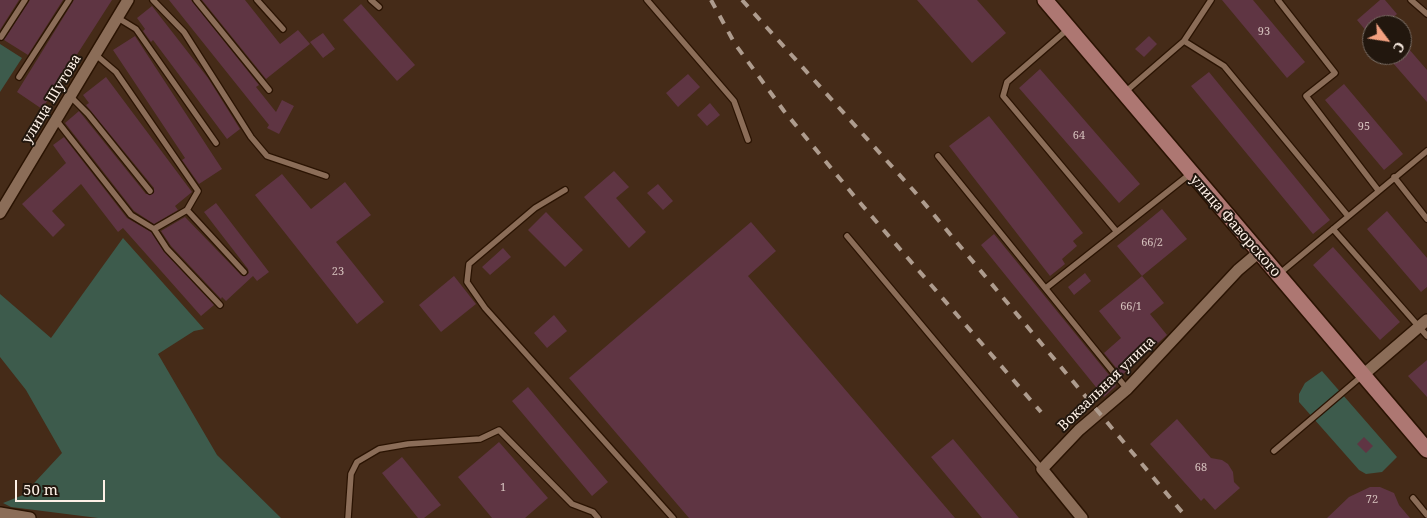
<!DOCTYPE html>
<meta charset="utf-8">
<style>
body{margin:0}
#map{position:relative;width:1427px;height:518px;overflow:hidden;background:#452b18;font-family:"Noto Serif",serif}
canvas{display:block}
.north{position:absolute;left:1362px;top:15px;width:50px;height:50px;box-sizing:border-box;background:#22170e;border:1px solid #7a6e65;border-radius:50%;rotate:121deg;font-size:14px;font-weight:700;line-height:20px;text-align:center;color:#fef1e7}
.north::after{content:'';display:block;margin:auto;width:18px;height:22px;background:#f2a080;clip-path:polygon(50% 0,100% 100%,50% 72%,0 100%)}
.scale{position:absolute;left:15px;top:480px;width:90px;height:22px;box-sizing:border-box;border:2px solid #fef1e7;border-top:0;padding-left:6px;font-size:15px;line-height:18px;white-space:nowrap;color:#fef1e7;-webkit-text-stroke:4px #22170e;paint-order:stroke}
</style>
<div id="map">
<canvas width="1427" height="518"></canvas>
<div class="north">С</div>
<div class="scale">50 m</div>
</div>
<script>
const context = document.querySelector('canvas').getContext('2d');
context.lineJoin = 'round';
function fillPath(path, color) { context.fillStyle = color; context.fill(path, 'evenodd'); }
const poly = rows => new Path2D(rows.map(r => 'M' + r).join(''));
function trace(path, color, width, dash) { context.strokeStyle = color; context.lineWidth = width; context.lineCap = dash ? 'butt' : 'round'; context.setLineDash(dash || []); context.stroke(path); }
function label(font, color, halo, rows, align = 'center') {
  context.font = font + ' "Noto Serif",serif'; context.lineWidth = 4; context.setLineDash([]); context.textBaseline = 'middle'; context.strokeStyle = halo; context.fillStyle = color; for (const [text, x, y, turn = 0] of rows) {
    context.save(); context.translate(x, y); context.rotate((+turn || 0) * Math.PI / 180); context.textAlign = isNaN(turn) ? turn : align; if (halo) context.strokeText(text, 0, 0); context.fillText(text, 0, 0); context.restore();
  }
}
const green = poly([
 [0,44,22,58,0,92],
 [123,238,204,329,194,331,158,354,217,455,281,518,98,518,11,507,3,503,23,495,62,453,26,390,0,357,0,294,51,338],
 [1322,371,1397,457,1382,472,1366,474,1359,470,1299,402,1299,394,1305,383]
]);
const building = poly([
 [0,0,19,0,0,30],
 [30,0,63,0,28,55,4,40],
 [74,0,112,0,42,109,17,92],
 [169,0,191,0,259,85,256,87,276,112,282,100,294,106,279,134,267,128,269,125],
 [202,0,245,0,280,44,298,30,310,44,266,79],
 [917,0,977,0,1006,33,972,63],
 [1222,0,1253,0,1305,62,1287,78],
 [1380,0,1385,0,1397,14,1384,25,1372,25,1372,38,1357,20],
 [361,4,415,65,397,81,343,20],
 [152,6,208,78,240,129,227,139,153,40,151,42,143,31,145,29,137,18],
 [323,33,335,49,323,58,310,42],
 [135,36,222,169,199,184,182,160,185,158,113,50],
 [1149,36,1157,44,1144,57,1135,49],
 [1402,41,1427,70,1427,102,1386,55,1402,55],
 [1040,69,1140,184,1119,203,1019,88],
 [1209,72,1330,220,1313,234,1191,86],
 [688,74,700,87,678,107,666,93],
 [106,77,192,192,175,206,178,210,154,224,134,211,65,123,79,111,146,194,153,194,154,188,86,105,89,103,83,95],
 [1344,84,1403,154,1384,170,1325,100],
 [710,103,720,115,707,126,697,115],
 [989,116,1083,233,1073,241,1077,246,1062,259,1065,264,1050,276,949,146],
 [64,137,127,218,151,232,164,252,214,305,201,316,123,228,118,232,81,184,52,211,65,225,53,237,22,204,66,163,53,145],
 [614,171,629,187,616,198,646,232,629,248,584,197],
 [282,174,311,209,345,182,371,215,336,242,384,302,357,324,255,195],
 [658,184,673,201,663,210,647,193],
 [216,203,269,272,257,281,253,276,226,301,222,297,221,299,171,246,161,231,185,217,241,275,245,276,249,273,248,269,204,212],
 [1162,209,1187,239,1142,276,1117,246],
 [1387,211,1427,258,1427,287,1421,292,1367,229],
 [546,212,583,250,565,267,528,230],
 [751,222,776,251,748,276,955,518,689,518,569,378],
 [994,234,1114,381,1116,386,1104,397,981,245],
 [1333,247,1400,322,1380,340,1313,265],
 [503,248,511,257,490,275,482,267],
 [1085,273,1091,281,1074,295,1068,287],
 [454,276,476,304,441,332,419,305],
 [1142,276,1164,303,1150,314,1167,335,1122,375,1104,353,1121,338,1099,311],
 [554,315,567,331,547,348,534,333],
 [1427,360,1427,397,1408,376],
 [528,387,608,482,592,496,512,401],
 [1177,419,1211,458,1222,460,1228,464,1233,472,1234,482,1240,488,1215,510,1204,498,1201,501,1150,444],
 [1364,437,1373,446,1366,453,1357,444],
 [953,439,1019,518,982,518,931,457],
 [499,442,548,498,525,518,492,518,458,477],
 [402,457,441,505,424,518,418,518,382,473],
 [1370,487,1380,487,1394,493,1399,505,1410,518,1327,518,1349,497]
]);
const lane = poly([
 [153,0,184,32,251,137,267,156,326,176],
 [196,0,269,90],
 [257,0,283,29],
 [371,0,379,7],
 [647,0,734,101,748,140],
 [1278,0,1335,73,1306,96,1378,190],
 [1411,0,1427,14],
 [118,18,136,29,216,143],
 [1068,29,1007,82,1003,96,1117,232],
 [1,37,25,0],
 [1184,41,1224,66,1348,216],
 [96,55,116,72,198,191,187,210,244,272],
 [19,77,69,0],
 [1124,93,1184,41,1211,0],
 [71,97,88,114,150,191],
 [57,121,131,215,154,229],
 [938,156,1127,389],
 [1394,177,1427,219],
 [565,190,535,208,469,264,467,282,485,308,673,518],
 [187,210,154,229,167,249,220,305],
 [1333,229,1427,336],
 [847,236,1042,469],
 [1279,274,1427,151],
 [1046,288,1190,174],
 [1274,451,1363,375],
 [1413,498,1427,515],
 [348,518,351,474,357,462,379,449,408,444,480,439,499,430,572,504,593,512,598,518]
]);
const street = poly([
 [0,213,128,0],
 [1363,375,1427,320],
 [0,513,30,518],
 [1082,518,1042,469,1079,430,1127,389,1238,270,1258,253]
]);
const secondary = poly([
 [1045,0,1427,450]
]);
const rail = poly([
 [711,0,735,44,784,111,855,197,1041,412],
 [742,0,914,191,1187,518]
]);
const numberNames = [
 ["93",1264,32],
 ["95",1364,127],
 ["64",1079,136],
 ["66/2",1152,243],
 ["23",338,272],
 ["66/1",1131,307],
 ["68",1201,468],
 ["1",503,488],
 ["72",1372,500]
];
const streetNames = [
 ["улица Шутова",52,99,-59],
 ["улица Фаворского",1235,226,49],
 ["Вокзальная улица",1107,384,-44]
];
fillPath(green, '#3d5b4c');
fillPath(building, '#5f3543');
trace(lane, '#2a1302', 8);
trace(street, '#2a1302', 14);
trace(secondary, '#2a1302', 18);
trace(lane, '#8b6d58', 5.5);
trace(street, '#8b6d58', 11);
trace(secondary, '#ad7772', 15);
trace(rail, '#ae9c8e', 4, [9, 9]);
label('11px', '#d6c2be', null, numberNames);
label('14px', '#fef1e7', '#22170e', streetNames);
</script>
